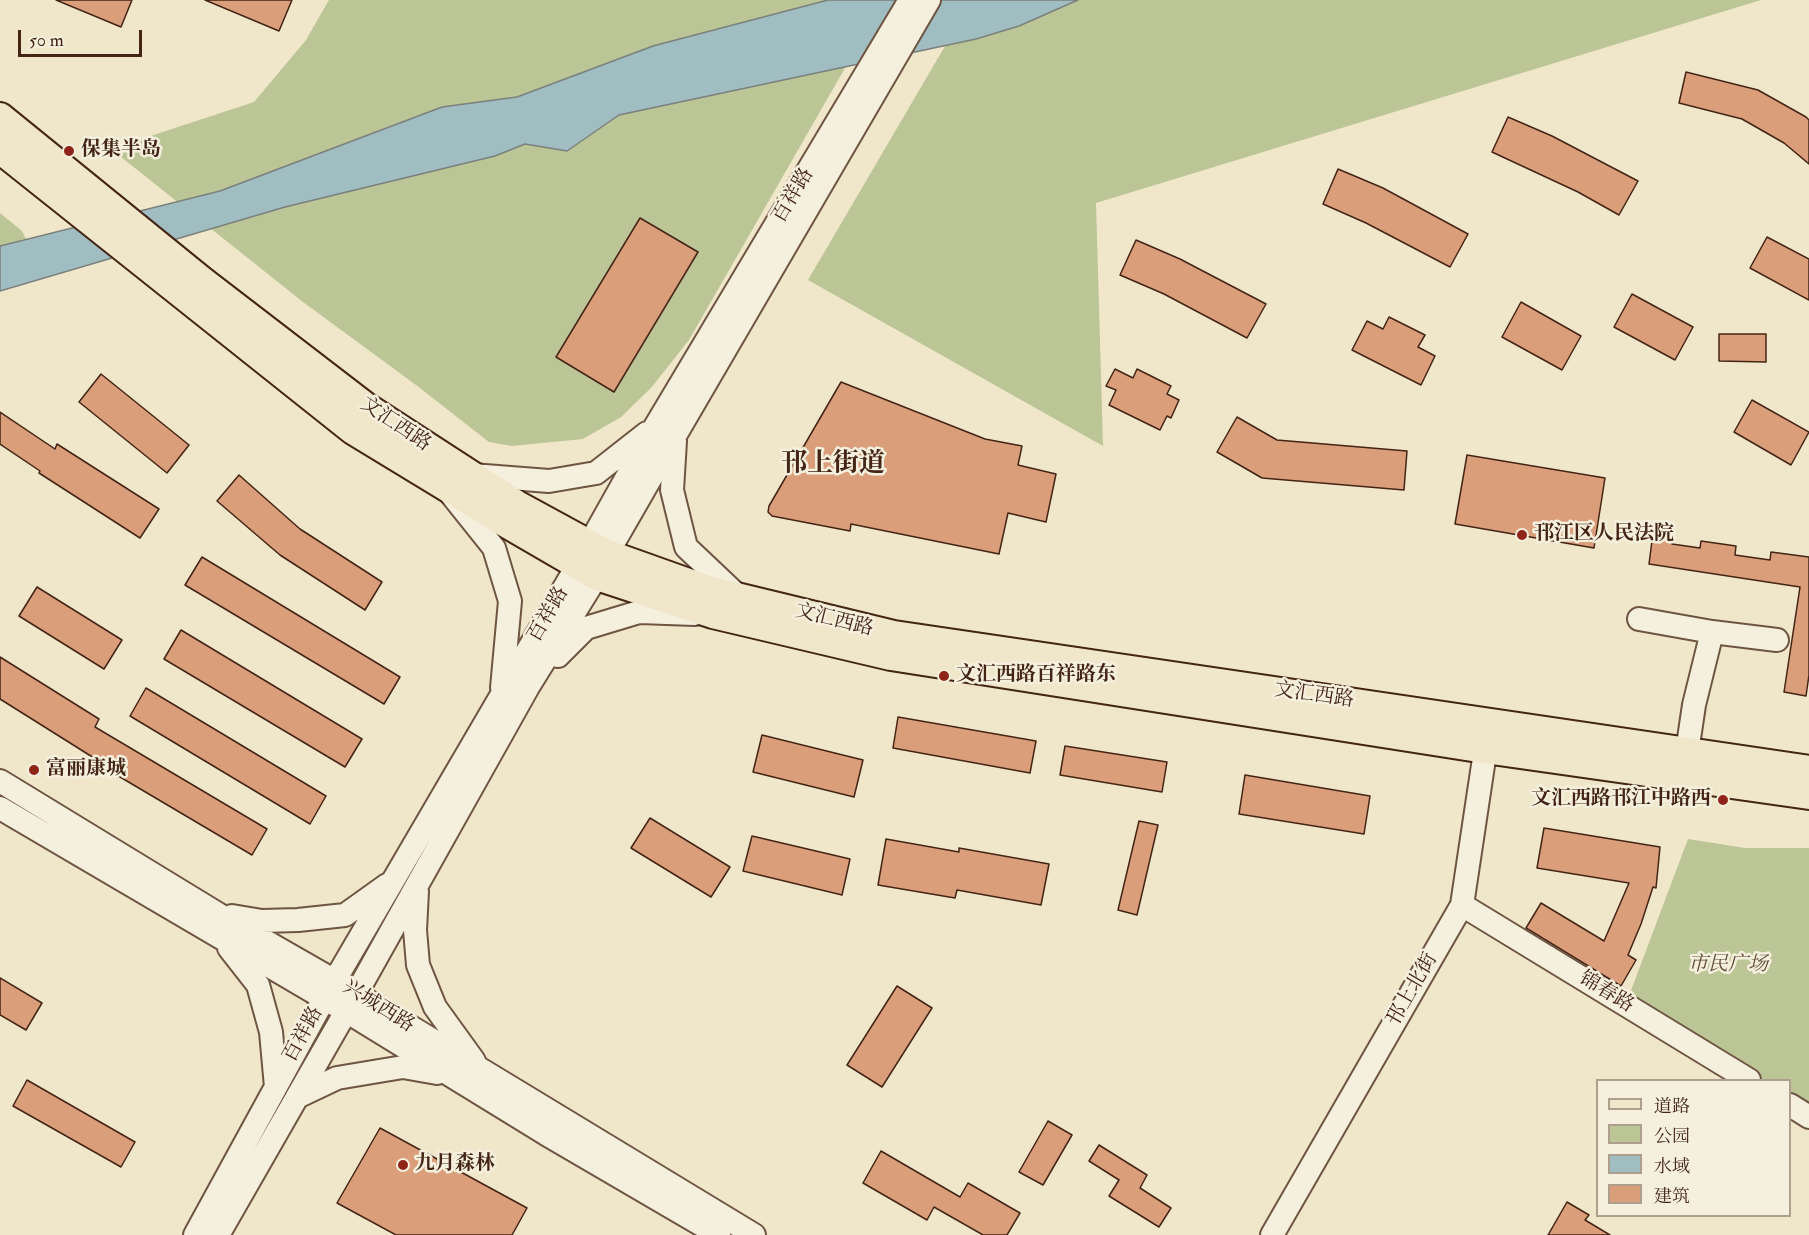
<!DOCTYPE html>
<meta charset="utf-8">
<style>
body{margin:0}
#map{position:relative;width:1809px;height:1235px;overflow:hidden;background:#f0e7ca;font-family:"IM FELL Double Pica","Noto Serif SC",serif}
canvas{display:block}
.legend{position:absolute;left:1596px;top:1079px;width:195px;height:138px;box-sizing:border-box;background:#f5efdd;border:2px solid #ae9e8d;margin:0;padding:8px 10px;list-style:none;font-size:18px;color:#432415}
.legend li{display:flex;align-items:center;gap:12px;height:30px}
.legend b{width:30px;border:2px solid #ae9e8d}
.scale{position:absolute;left:18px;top:30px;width:124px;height:27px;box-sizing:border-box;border:3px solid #432415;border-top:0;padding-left:8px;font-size:18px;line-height:21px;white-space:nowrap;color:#432415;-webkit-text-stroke:4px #f5efdd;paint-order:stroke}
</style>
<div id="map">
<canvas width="1809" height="1235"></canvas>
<ul class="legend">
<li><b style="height:8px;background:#f0e7ca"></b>道路</li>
<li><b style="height:16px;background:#bbc596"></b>公园</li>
<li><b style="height:16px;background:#a0bdc2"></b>水域</li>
<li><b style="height:16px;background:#da9e7b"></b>建筑</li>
</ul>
<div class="scale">50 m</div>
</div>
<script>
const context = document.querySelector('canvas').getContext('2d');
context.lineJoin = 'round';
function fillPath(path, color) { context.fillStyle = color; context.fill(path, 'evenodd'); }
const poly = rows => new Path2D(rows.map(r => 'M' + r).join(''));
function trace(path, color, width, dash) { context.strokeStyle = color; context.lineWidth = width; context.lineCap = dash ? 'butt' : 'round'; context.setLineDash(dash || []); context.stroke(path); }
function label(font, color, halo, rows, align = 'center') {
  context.font = font + ' "IM FELL Double Pica","Noto Serif SC",serif'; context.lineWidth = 5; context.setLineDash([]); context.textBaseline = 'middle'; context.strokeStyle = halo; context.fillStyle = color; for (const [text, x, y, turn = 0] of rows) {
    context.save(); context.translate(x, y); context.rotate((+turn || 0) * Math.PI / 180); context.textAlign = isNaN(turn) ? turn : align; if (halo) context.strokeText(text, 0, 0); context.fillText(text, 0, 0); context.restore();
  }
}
const green = poly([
 [329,0,884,0,689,340,651,388,621,417,583,439,512,446,489,442,416,385,303,302,111,149,254,102,306,40],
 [972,0,1761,0,1096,203,1103,446,808,280],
 [0,213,22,231,26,239,0,246],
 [1688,839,1745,848,1809,848,1809,1108,1790,1096,1790,1080,1762,1080,1627,1001]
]);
const water = poly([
 [828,0,1078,0,1019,26,976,39,619,115,567,151,525,144,495,156,285,207,0,291,0,246,220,191,442,107,517,97,653,46,828,0]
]);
const building = poly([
 [56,0,132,0,121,27,56,0],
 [205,0,292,0,279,31,205,0],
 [1686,72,1758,90,1806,117,1809,120,1809,164,1784,143,1742,119,1679,103,1686,72],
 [1508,117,1552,136,1638,181,1619,215,1578,192,1492,152,1508,117],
 [1338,169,1383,188,1468,234,1450,267,1366,223,1323,204,1338,169],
 [640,218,698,252,614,392,556,357,640,218],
 [1767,237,1809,259,1809,300,1750,268,1767,237],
 [1136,240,1180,259,1266,304,1247,338,1164,294,1120,275,1136,240],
 [1632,294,1693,327,1675,360,1614,327,1632,294],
 [1521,302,1581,336,1562,370,1502,337,1521,302],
 [1389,317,1425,335,1418,347,1435,356,1421,385,1352,350,1367,321,1383,329,1389,317],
 [1719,334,1766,334,1766,362,1719,361,1719,334],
 [1115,369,1133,378,1137,369,1171,386,1167,394,1179,400,1171,418,1167,416,1160,430,1109,405,1116,390,1106,386,1115,369],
 [101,374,189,445,167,473,79,402,101,374],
 [841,382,985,439,1022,446,1018,465,1056,474,1046,522,1008,513,999,554,851,524,850,531,772,516,768,512,769,506,841,382],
 [1752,400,1809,432,1791,465,1734,432,1752,400],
 [0,412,55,449,57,444,159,509,140,538,39,473,40,471,0,444,0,412],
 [1237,417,1277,440,1407,451,1404,490,1262,478,1217,452,1237,417],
 [1467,455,1605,478,1594,548,1455,524,1467,455],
 [239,475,300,529,382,582,365,610,280,555,217,501,239,475],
 [1653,533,1673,536,1672,544,1700,548,1701,541,1736,546,1735,555,1770,560,1771,552,1809,557,1809,675,1806,696,1784,692,1800,587,1649,564,1653,533],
 [202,557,400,677,384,704,185,585,202,557],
 [37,587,122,640,104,669,19,616,37,587],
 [181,630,362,739,345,767,164,659,181,630],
 [0,657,99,719,95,727,267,829,252,855,93,761,94,758,0,699,0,657],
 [146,688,326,796,310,824,130,716,146,688],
 [898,717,1036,741,1030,773,893,748,898,717],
 [762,735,863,760,854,797,753,772,762,735],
 [1065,746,1167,762,1162,792,1060,775,1065,746],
 [1245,775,1370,796,1364,834,1239,814,1245,775],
 [650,818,730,867,711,897,631,848,650,818],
 [1139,821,1158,825,1137,915,1118,910,1139,821],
 [1544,828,1660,847,1656,888,1653,887,1641,924,1628,955,1636,960,1621,986,1526,928,1541,903,1604,941,1629,883,1537,868,1544,828],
 [752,836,850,859,842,895,743,871,752,836],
 [886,839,959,852,959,848,1049,864,1041,905,957,890,955,898,878,885,886,839],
 [0,978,42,1003,26,1030,0,1015,0,978],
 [897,986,932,1008,882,1087,847,1065,897,986],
 [27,1080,135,1142,121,1167,13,1106,27,1080],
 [1048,1121,1072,1135,1043,1185,1019,1172,1048,1121],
 [380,1128,527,1208,512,1235,396,1235,337,1203,380,1128],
 [1099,1145,1147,1175,1140,1188,1171,1208,1159,1227,1109,1196,1119,1180,1089,1161,1099,1145],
 [881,1151,960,1197,968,1183,1020,1213,1007,1235,983,1235,934,1207,927,1220,863,1183,881,1151],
 [1567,1202,1589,1215,1585,1220,1610,1235,1548,1235,1567,1202]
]);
const minor = poly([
 [675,441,672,490,686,547,740,598],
 [472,475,549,481,596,473,647,433],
 [450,493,494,548,510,601,502,688],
 [1639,619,1712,632,1777,640],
 [558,656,586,628,639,612,695,614],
 [1687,752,1694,705,1712,632],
 [0,781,218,914,335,981,754,1235],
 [0,808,346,1011,546,1134,719,1235],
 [417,891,415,930,418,965,435,1007,474,1061],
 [1462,905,1749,1080],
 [232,916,262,921,298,920,345,915,387,885],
 [229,948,258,985,271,1032,276,1087],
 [297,1097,337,1078,403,1067,437,1073],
 [1790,1105,1809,1117],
 [195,1235,324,999,577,566,655,427,910,0],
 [218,1235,356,994,528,687,597,576,607,554,676,434,929,0],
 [1272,1235,1462,905,1488,732]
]);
const major = poly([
 [0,117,202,281,366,407,517,505,607,554,708,590,894,635,1809,770],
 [0,149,353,430,506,523,597,576,713,614,891,656,1485,749,1809,795]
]);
const markers = [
 [69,151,6,"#8f2418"],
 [1522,535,6,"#8f2418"],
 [944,676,6,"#8f2418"],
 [34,770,6,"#8f2418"],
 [1723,800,6,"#8f2418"],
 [403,1165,6,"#8f2418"]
];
const poiNames = [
 ["保集半岛",81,151],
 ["邗江区人民法院",1534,535],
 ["文汇西路百祥路东",956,676],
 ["富丽康城",46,770],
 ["文汇西路邗江中路西",1711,800,"right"],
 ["九月森林",415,1165]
];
const streetNames = [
 ["百祥路",794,196,-59],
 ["文汇西路",395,425,34],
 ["百祥路",549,615,-60],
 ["文汇西路",834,621,14],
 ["文汇西路",1314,696,8],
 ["邗上北街",1413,990,-60],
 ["锦春路",1606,993,31],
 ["兴城西路",378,1007,32],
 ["百祥路",304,1035,-61]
];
const parkNames = [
 ["市民广场",1728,966]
];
const districtNames = [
 ["邗上街道",833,465]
];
fillPath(green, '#bbc596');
fillPath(water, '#a0bdc2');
trace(water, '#7b807d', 1.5);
fillPath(building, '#da9e7b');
trace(building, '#432415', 1.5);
trace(minor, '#6e5542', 26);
trace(major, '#432415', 32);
trace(minor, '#f5efdd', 22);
trace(major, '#f0e7ca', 28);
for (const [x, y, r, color] of markers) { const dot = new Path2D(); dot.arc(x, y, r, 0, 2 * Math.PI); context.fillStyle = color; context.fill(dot); trace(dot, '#f5efdd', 2); }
label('bold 20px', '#432415', '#f5efdd', poiNames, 'left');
label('20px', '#432415', '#f5efdd', streetNames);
label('italic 20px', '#614c35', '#f5efdd', parkNames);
label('bold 26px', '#432415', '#f5efdd', districtNames);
</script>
